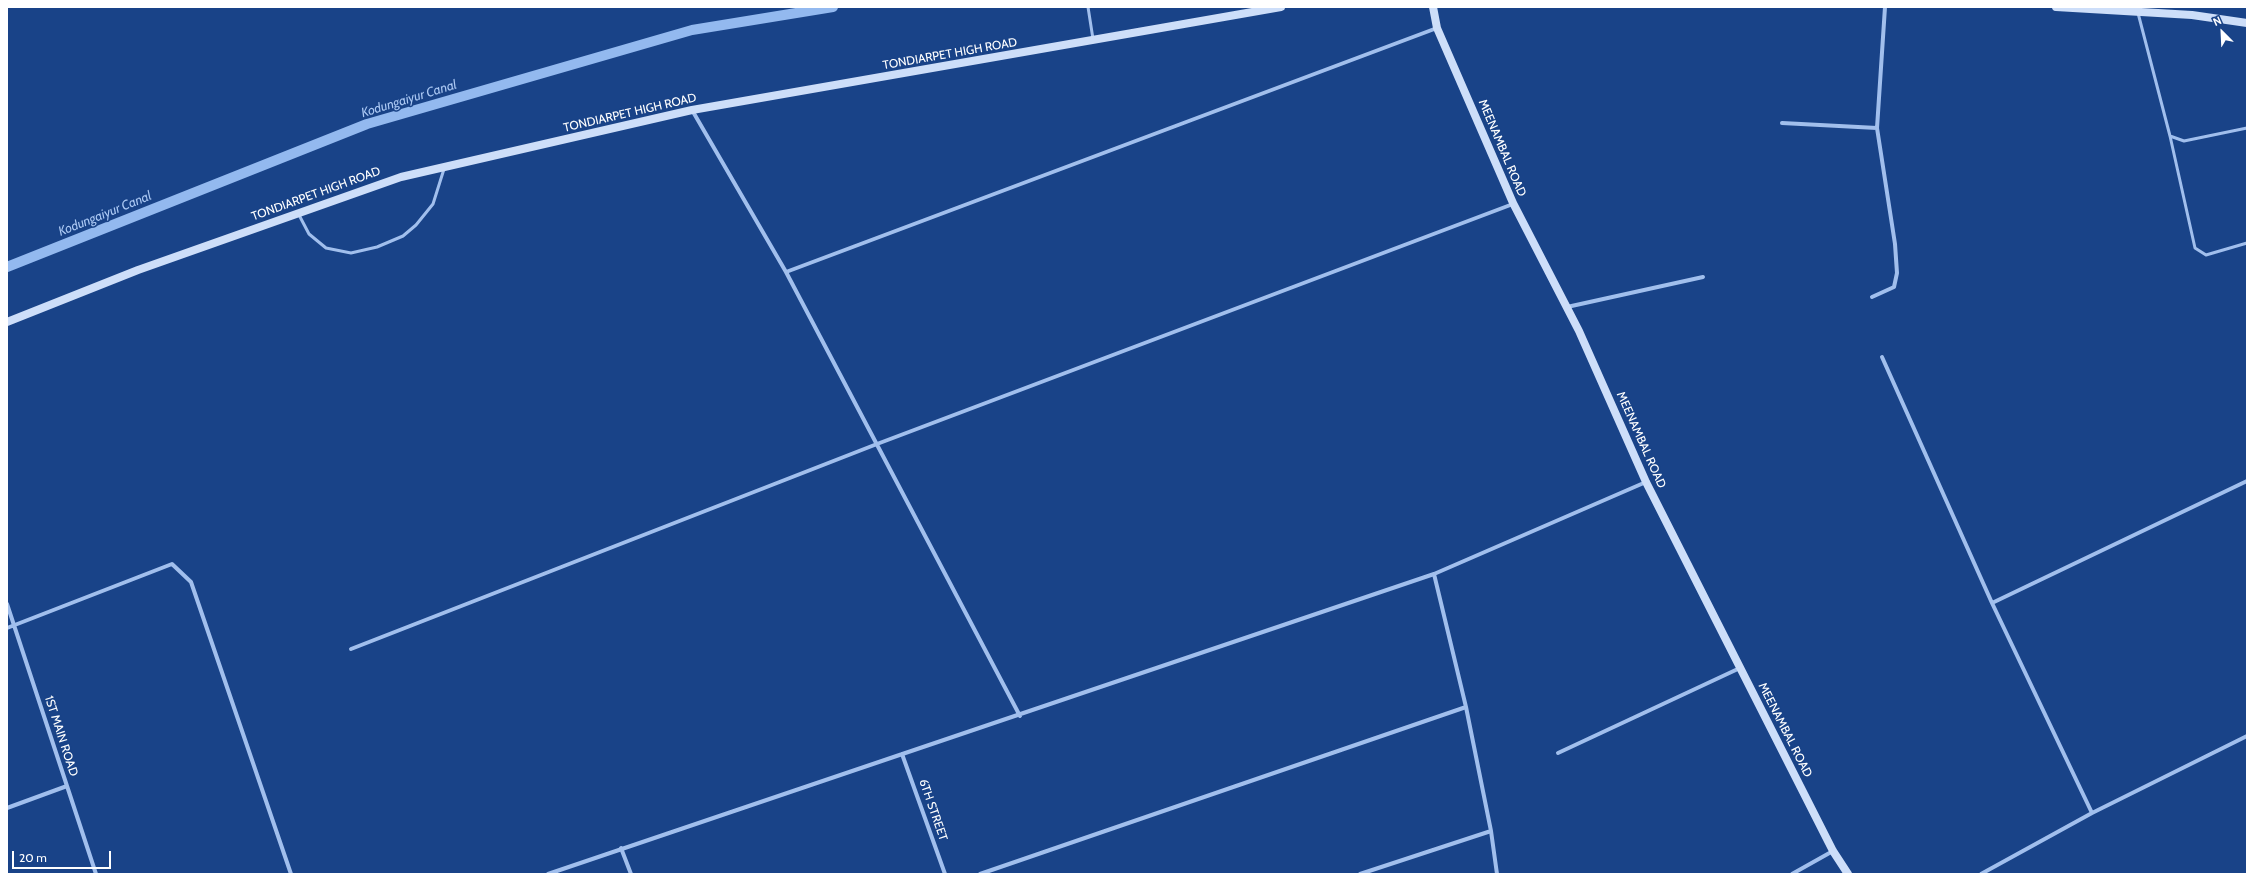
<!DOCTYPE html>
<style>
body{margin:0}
#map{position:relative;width:2254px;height:881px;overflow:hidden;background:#194388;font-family:Cabin,sans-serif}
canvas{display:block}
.frame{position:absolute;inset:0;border:8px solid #fff;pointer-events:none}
.north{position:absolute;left:2202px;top:12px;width:40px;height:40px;-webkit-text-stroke:3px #194388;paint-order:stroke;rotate:336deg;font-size:11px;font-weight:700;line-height:16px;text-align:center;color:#fff}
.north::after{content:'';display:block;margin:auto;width:14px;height:18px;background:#fff;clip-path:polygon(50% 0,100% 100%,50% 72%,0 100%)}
.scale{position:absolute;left:12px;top:851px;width:99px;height:18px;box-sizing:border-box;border:2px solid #fff;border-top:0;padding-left:5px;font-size:12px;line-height:14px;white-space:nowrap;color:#fff;-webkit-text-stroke:3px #194388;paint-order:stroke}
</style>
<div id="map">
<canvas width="2254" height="881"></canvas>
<div class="frame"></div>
<div class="north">N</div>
<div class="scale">20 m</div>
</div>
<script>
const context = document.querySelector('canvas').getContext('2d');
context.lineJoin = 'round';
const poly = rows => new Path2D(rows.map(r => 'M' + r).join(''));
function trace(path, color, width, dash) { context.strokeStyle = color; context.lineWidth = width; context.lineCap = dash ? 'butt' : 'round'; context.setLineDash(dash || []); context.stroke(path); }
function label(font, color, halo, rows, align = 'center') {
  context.font = font + ' Cabin,sans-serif'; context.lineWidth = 3; context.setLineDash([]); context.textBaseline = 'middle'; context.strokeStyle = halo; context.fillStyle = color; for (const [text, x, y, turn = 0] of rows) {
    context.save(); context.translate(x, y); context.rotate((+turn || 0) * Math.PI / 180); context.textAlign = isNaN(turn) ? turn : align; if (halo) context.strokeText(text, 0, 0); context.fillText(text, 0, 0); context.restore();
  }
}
const stream = poly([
 [7,267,367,124,692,30,833,7]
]);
const lane = poly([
 [1088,7,1093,39],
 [2138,13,2170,136,2184,141,2247,128],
 [2170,136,2195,248,2206,255,2247,243],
 [298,213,309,234,326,248,351,253,377,247,403,236,416,225,433,204,444,169]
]);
const street = poly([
 [692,110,786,272,1020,716],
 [1782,123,1877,128],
 [786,272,1437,28],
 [1872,297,1894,287,1897,273,1895,244,1877,128,1885,7],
 [1567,307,1703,277],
 [1882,357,1992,603,2092,813],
 [1434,574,1466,707,1491,831,1497,874],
 [1992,603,2247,481],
 [7,604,96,874],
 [7,628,172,564,191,582,291,874],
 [351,649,877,444,1513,204],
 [1558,753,1740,668],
 [902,754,945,874],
 [7,808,67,786],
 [621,848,631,874],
 [548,874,1434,574,1646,482],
 [980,874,1466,707],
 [1360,874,1491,831],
 [1792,874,1833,851],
 [1981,874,2092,813,2247,736]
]);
const secondary = poly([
 [1433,7,1437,28,1513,203,1579,331,1646,482,1833,851,1848,874],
 [2056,7,2192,15,2247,23],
 [7,322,138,270,401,177,692,110,1281,7]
]);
const streetNames = [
 ["TONDIARPET HIGH ROAD",950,54,-10],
 ["TONDIARPET HIGH ROAD",630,113,-13],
 ["MEENAMBAL ROAD",1502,148,67],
 ["TONDIARPET HIGH ROAD",316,194,-20],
 ["MEENAMBAL ROAD",1641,440,66],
 ["MEENAMBAL ROAD",1785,730,63],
 ["1ST MAIN ROAD",61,736,72],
 ["6TH STREET",933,810,71]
];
const waterNames = [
 ["Kodungaiyur Canal",409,99,-17],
 ["Kodungaiyur Canal",105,214,-22]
];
trace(stream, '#93b9ef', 10);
trace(lane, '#a1bfed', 3);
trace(street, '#a1bfed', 4);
trace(secondary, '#cddef9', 8);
label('12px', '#fff', '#194388', streetNames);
label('italic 13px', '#acc9f4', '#194388', waterNames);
</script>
